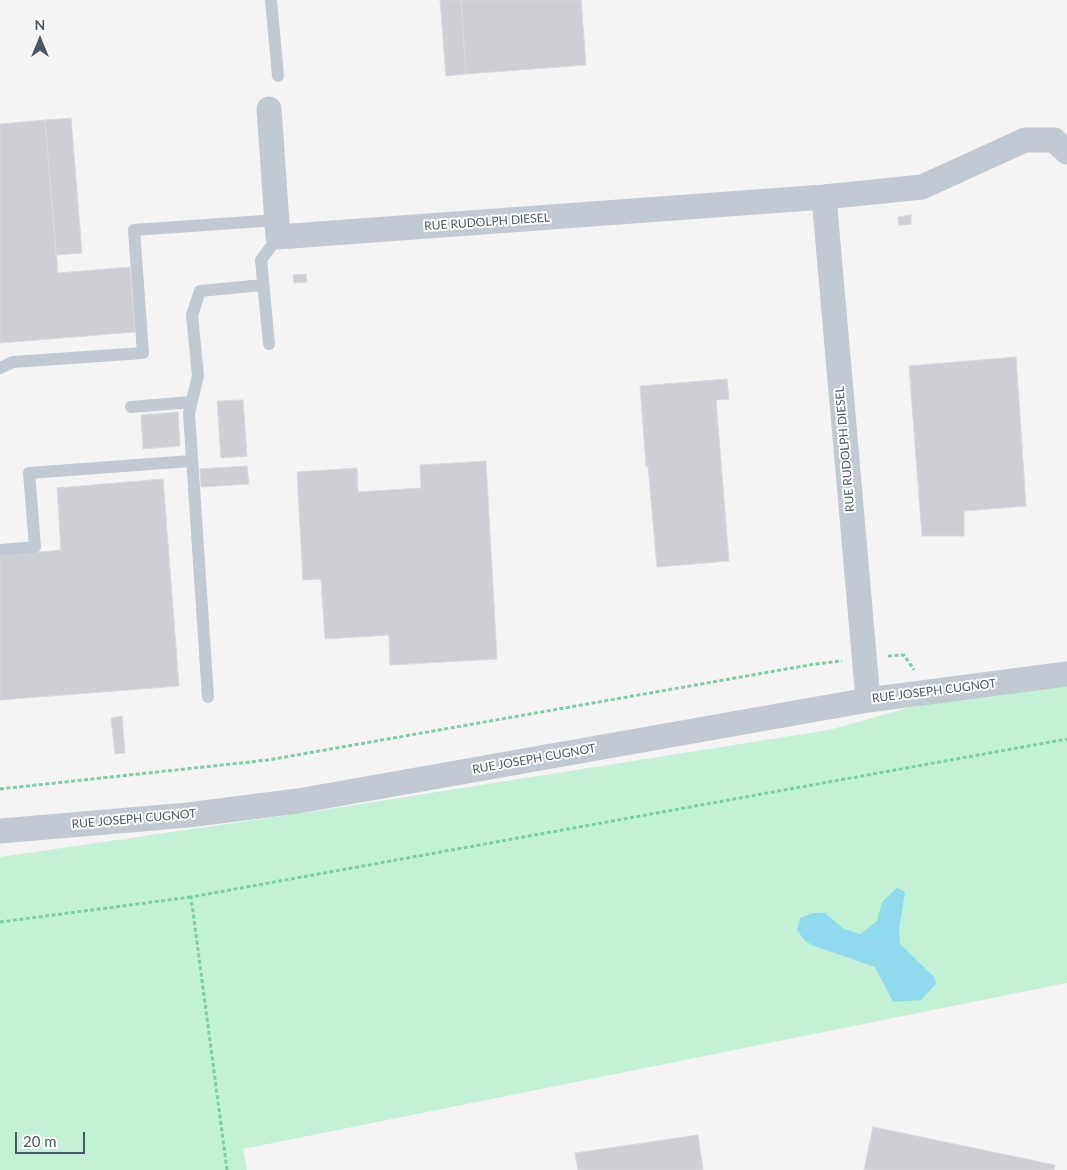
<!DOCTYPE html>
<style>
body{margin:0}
#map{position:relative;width:1067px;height:1170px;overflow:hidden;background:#f5f3f3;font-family:Lato,sans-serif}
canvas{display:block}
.north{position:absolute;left:15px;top:15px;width:50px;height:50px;-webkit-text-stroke:4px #fff;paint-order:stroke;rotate:0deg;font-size:14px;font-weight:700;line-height:20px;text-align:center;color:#4a5661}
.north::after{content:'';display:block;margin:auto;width:18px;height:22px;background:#4a5661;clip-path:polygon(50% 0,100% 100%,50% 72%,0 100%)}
.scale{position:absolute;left:15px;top:1132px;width:70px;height:22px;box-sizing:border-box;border:2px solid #4a5661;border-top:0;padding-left:6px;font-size:15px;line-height:18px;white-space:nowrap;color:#4a5661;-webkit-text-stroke:4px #fff;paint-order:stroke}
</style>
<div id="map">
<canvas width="1067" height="1170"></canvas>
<div class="north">N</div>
<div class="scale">20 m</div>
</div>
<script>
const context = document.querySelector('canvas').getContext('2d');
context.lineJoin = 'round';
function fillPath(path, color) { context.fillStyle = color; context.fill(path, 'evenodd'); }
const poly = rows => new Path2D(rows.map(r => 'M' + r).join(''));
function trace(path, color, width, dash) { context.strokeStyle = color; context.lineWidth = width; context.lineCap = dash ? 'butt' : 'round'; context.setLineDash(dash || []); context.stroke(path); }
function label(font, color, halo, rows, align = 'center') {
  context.font = font + ' Lato,sans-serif'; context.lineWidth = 4; context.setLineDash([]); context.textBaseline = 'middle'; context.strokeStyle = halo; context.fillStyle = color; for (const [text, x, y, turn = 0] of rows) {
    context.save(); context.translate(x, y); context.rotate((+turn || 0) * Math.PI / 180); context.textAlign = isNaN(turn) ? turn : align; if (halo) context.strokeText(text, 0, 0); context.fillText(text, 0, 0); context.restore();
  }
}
const green = poly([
 [1067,686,1067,983,243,1149,247,1170,0,1170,0,857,323,810,829,730,918,705]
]);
const water = poly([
 [897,888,905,892,899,929,900,944,935,978,936,984,921,1000,893,1002,875,967,814,946,805,941,797,930,800,918,813,913,825,913,844,929,860,934,877,921,882,902]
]);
const building = poly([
 [440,0,461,0,466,74,446,76,440,0],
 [461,0,581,0,586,65,466,74,461,0],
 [71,118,82,253,56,255,45,120,71,118],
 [45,120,58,273,130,267,135,332,0,343,0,124,45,120],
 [911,215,911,224,899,225,898,217,911,215],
 [306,274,307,282,294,283,293,275,306,274],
 [1016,357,1026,506,964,511,964,536,922,536,909,366,1016,357],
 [727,379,729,399,716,400,729,561,657,567,648,466,646,466,640,386,727,379],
 [243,400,247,456,221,458,217,401,243,400],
 [178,412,180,446,143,449,141,415,178,412],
 [486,461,497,659,390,665,389,635,325,639,321,579,303,580,297,472,357,468,358,492,421,488,420,465,486,461],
 [247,466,249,484,201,487,200,469,247,466],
 [163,479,179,686,0,700,0,556,61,550,57,488,163,479],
 [122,716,125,753,115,754,111,718,122,716],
 [873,1127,1055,1165,1054,1170,864,1170,873,1127],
 [698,1135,703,1170,578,1170,575,1153,698,1135]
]);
const path = poly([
 [888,656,904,655,914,670],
 [0,789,268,760,815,664,842,661],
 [0,922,191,897],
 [227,1170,191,897,1067,739]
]);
const lane = poly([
 [271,0,278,76],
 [269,344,261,260,278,237],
 [0,368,13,362,143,353,134,230,277,220],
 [131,407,191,402],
 [0,550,35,547,29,473,191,461],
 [208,697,189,413,198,376,192,315,200,291,263,285]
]);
const street = poly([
 [269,109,278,237,824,197,922,187,1025,140,1054,140,1067,152],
 [824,197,868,700],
 [0,831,188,815,298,801,868,700,1067,674]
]);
const streetNames = [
 ["RUE RUDOLPH DIESEL",487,222,-4],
 ["RUE RUDOLPH DIESEL",845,449,-95],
 ["RUE JOSEPH CUGNOT",934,691,-7],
 ["RUE JOSEPH CUGNOT",534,759,-10],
 ["RUE JOSEPH CUGNOT",134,819,-5]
];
fillPath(green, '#c3f1d5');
fillPath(water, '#90daee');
fillPath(building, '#cdcfd5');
trace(building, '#d7d9de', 1);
trace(path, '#7ad0a6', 3, [4, 2.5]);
trace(lane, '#c1cad2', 12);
trace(street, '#c1cad2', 25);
label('12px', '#4a5661', '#fff', streetNames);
</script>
